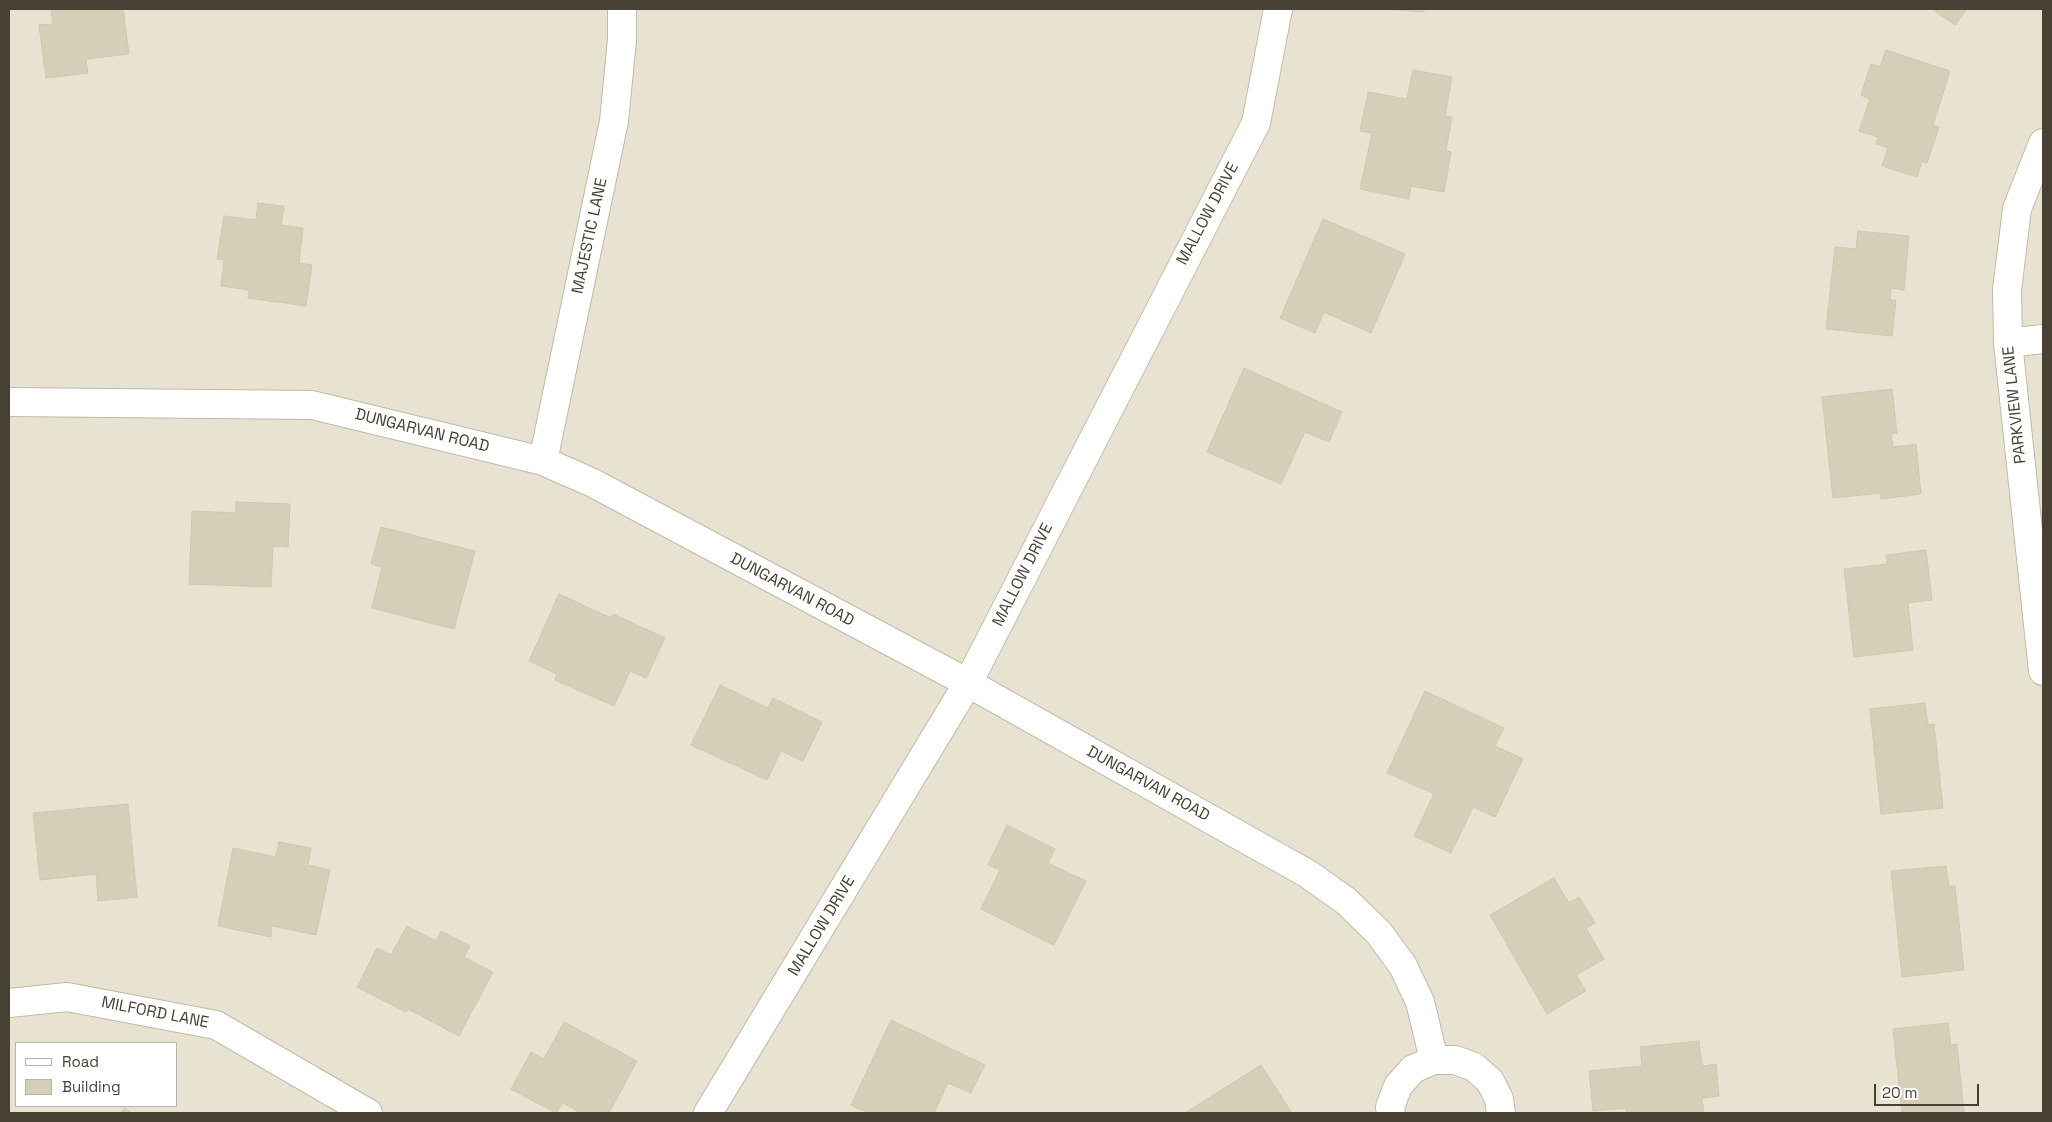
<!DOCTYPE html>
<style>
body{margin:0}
#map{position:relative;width:2052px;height:1122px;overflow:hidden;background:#f3f0e3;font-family:"Space Grotesk",sans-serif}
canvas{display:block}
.frame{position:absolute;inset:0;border:10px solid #464133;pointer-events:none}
.legend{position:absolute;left:15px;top:1042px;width:162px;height:65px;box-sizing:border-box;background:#fff;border:1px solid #b5b3ad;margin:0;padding:6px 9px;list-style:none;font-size:15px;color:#464133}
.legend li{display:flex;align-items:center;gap:10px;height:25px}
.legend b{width:25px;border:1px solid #b5b3ad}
.scale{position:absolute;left:1874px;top:1084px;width:105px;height:22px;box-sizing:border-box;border:2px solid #464133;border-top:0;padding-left:6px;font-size:15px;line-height:18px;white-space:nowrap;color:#464133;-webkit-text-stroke:4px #fff;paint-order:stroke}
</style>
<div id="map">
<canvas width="2052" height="1122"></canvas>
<div class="frame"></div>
<ul class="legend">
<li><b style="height:6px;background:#fff"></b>Road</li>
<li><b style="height:14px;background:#d6ceb8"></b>Building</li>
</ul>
<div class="scale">20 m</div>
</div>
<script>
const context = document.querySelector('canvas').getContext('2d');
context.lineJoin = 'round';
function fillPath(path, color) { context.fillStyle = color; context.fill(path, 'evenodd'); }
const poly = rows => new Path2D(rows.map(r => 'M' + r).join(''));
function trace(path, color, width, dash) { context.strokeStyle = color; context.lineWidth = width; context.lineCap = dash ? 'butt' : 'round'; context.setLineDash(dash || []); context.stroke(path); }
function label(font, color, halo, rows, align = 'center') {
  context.font = font + ' "Space Grotesk",sans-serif'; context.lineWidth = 5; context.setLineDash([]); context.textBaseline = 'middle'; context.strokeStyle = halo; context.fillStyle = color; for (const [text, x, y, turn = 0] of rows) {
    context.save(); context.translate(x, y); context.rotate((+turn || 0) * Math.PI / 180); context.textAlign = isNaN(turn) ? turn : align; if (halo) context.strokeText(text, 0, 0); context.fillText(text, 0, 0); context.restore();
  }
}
const residential = poly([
 [9,9,2043,9,2043,1113,9,1113],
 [16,1043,176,1043,176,1106,16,1106]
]);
const building = poly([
 [51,9,123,9,129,54,86,59,88,73,46,78,39,25,53,24,51,9],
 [1386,9,1424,9,1424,12,1386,9],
 [1932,9,1967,9,1955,25,1932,9],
 [1886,50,1950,71,1933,125,1939,127,1927,163,1922,161,1917,177,1882,166,1888,148,1876,144,1878,137,1859,131,1870,99,1861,95,1871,64,1880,67,1886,50],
 [1413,70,1452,77,1445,116,1452,117,1446,151,1451,152,1444,192,1411,186,1409,199,1360,189,1372,133,1360,131,1368,92,1407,99,1413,70],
 [258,203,284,206,281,225,303,228,299,263,312,265,306,306,248,298,249,290,221,286,224,260,217,259,224,216,256,220,258,203],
 [1323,219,1405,254,1371,333,1324,312,1315,333,1280,318,1323,219],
 [1858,231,1909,236,1904,290,1891,288,1890,300,1896,300,1892,336,1826,329,1835,247,1856,249,1858,231],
 [1244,368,1342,412,1329,442,1305,432,1281,484,1207,452,1244,368],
 [1892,389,1897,433,1891,434,1893,447,1916,444,1921,494,1881,499,1881,493,1833,498,1822,397,1892,389],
 [236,502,290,504,288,547,273,546,271,587,189,584,192,511,236,513,236,502],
 [381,527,475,551,454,629,372,608,382,567,371,564,381,527],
 [1926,550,1932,600,1908,603,1913,650,1854,657,1844,569,1887,564,1886,555,1926,550],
 [559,594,611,618,613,614,665,638,646,678,630,671,614,706,555,680,557,674,529,661,559,594],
 [720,685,768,708,773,698,822,722,803,761,781,751,767,780,691,745,720,685],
 [1425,691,1504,728,1495,746,1523,759,1495,817,1473,807,1451,853,1414,836,1434,794,1387,773,1425,691],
 [1925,703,1928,725,1934,724,1943,808,1881,814,1870,709,1925,703],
 [128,804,137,897,98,901,96,874,40,880,33,813,128,804],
 [1007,825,1055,849,1048,863,1086,881,1054,945,981,909,1000,870,988,865,1007,825],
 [279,842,311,848,308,865,330,870,316,935,272,926,271,937,218,926,233,848,276,857,279,842],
 [1946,866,1949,887,1955,886,1964,970,1902,977,1891,871,1946,866],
 [1554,878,1569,903,1579,897,1595,923,1586,928,1604,959,1576,975,1586,991,1547,1014,1490,915,1554,878],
 [407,926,436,941,441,931,470,946,464,957,493,972,459,1036,408,1009,406,1012,357,987,377,948,391,955,407,926],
 [891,1020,985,1065,971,1093,948,1083,934,1113,868,1113,851,1105,891,1020],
 [564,1022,637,1061,609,1113,581,1113,563,1103,556,1113,511,1089,531,1052,544,1059,564,1022],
 [1948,1023,1951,1045,1957,1044,1964,1113,1902,1113,1893,1029,1948,1023],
 [1699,1041,1702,1066,1716,1064,1719,1096,1702,1098,1704,1113,1626,1113,1626,1108,1593,1111,1589,1071,1642,1066,1640,1047,1699,1041],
 [1261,1065,1292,1113,1185,1113,1261,1065],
 [125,1108,131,1113,120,1113,125,1108]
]);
const street = poly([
 [2043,143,2017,209,2007,290,2008,343,2043,671],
 [2008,343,2043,339],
 [9,402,312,405,543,461,593,483,968,683,1308,874,1346,901,1379,933,1403,966,1420,1002,1434,1060],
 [543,461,614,121,622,40,622,9],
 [9,1003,67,997,216,1025,368,1113],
 [708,1113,968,683,1256,123,1278,9],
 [1391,1113,1390,1107,1398,1086,1413,1069,1434,1060,1455,1060,1474,1067,1490,1081,1499,1099,1501,1113]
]);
const streetNames = [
 ["MALLOW DRIVE",1208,214,-62],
 ["MAJESTIC LANE",590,236,-78],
 ["PARKVIEW LANE",2015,405,-96],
 ["DUNGARVAN ROAD",422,431,14],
 ["MALLOW DRIVE",1023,575,-63],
 ["DUNGARVAN ROAD",792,590,28],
 ["DUNGARVAN ROAD",1148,784,29],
 ["MALLOW DRIVE",822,926,-59],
 ["MILFORD LANE",155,1013,11]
];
fillPath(residential, '#e8e3d1');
fillPath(building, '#d6ceb8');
trace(building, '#d1c7ab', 1);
trace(street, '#bfbaa5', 30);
trace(street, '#fff', 28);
label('16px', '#464133', '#fff', streetNames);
</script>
